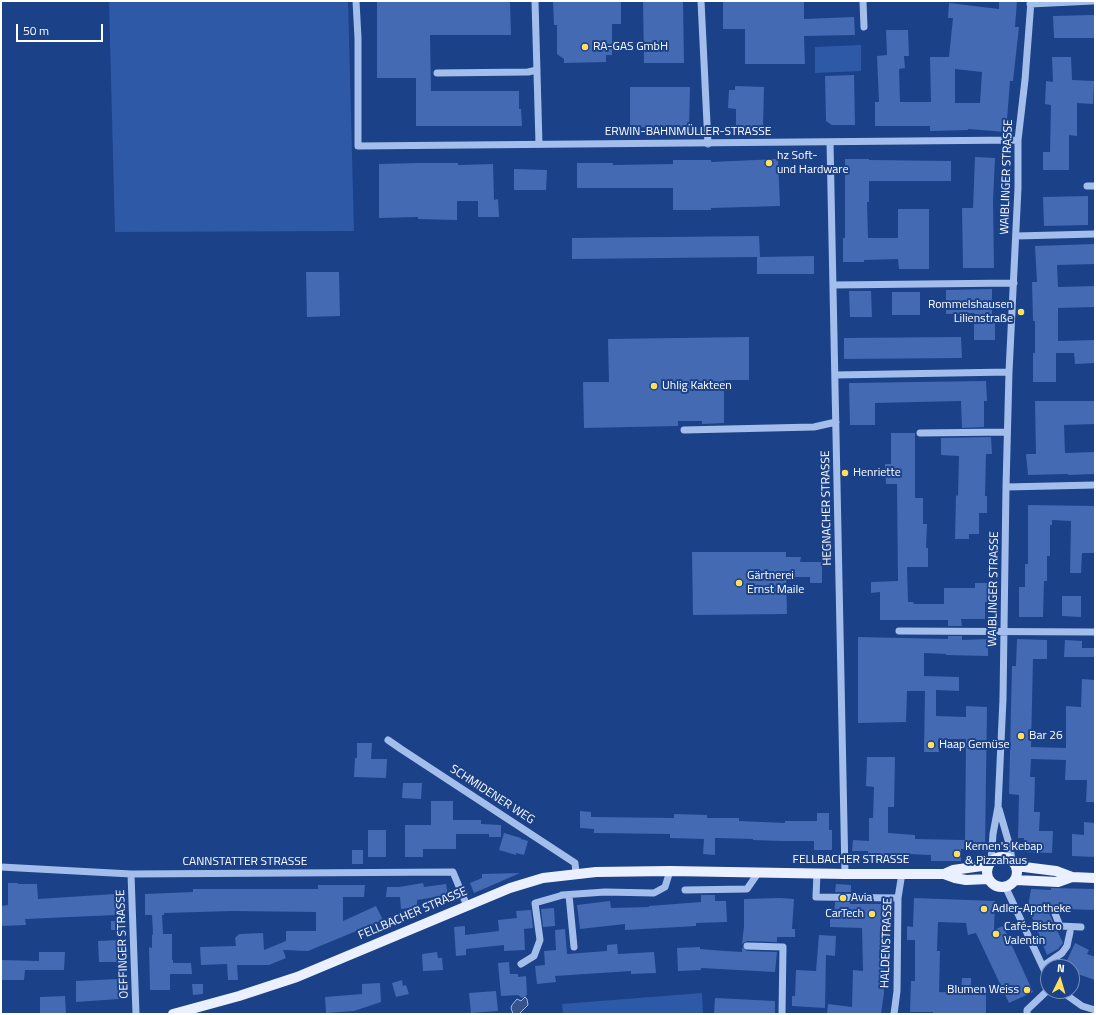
<!DOCTYPE html>
<meta charset="utf-8">
<style>
body{margin:0}
#map{position:relative;width:1096px;height:1015px;overflow:hidden;background:#1b4189;font-family:"Titillium Web",sans-serif}
canvas{display:block}
.frame{position:absolute;inset:0;border:2px solid #fff;pointer-events:none}
.north{position:absolute;left:1040px;top:959px;width:40px;height:40px;box-sizing:border-box;background:#1b4189;border:1px solid #768db8;border-radius:50%;rotate:5deg;font-size:11px;font-weight:700;line-height:16px;text-align:center;color:#fff}
.north::after{content:'';display:block;margin:auto;width:14px;height:18px;background:#fedf60;clip-path:polygon(50% 0,100% 100%,50% 72%,0 100%)}
.scale{position:absolute;left:16px;top:24px;width:87px;height:18px;box-sizing:border-box;border:2px solid #fff;border-top:0;padding-left:5px;font-size:12px;line-height:14px;white-space:nowrap;color:#fff;-webkit-text-stroke:3px #1b4189;paint-order:stroke}
</style>
<div id="map">
<canvas width="1096" height="1015"></canvas>
<div class="frame"></div>
<div class="north">N</div>
<div class="scale">50 m</div>
</div>
<script>
const context = document.querySelector('canvas').getContext('2d');
context.lineJoin = 'round';
function fillPath(path, color) { context.fillStyle = color; context.fill(path, 'evenodd'); }
const poly = rows => new Path2D(rows.map(r => 'M' + r).join(''));
function trace(path, color, width, dash) { context.strokeStyle = color; context.lineWidth = width; context.lineCap = dash ? 'butt' : 'round'; context.setLineDash(dash || []); context.stroke(path); }
function label(font, color, halo, rows, align = 'center') {
  context.font = font + ' "Titillium Web",sans-serif'; context.lineWidth = 4; context.setLineDash([]); context.textBaseline = 'middle'; context.strokeStyle = halo; context.fillStyle = color; for (const [text, x, y, turn = 0] of rows) {
    context.save(); context.translate(x, y); context.rotate((+turn || 0) * Math.PI / 180); context.textAlign = isNaN(turn) ? turn : align; if (halo) context.strokeText(text, 0, 0); context.fillText(text, 0, 0); context.restore();
  }
}
const green = poly([
 [109,1,348,1,354,231,115,232],
 [861,45,861,71,815,73,815,47],
 [702,993,703,1014,563,1014,562,1004]
]);
const water = poly([
 [525,997,527,999,528,1005,519,1014,513,1014,511,1008,512,1005,517,999,521,1001,525,997]
]);
const building = poly([
 [377,1,510,1,511,35,430,35,431,91,519,91,519,109,521,109,522,126,416,126,416,78,377,78],
 [553,1,621,1,621,24,612,24,612,55,606,55,606,62,564,63,564,59,557,54,557,25,554,25],
 [643,1,683,1,684,63,644,63],
 [723,1,804,1,804,19,854,17,855,35,804,36,805,64,745,64,745,29,723,29],
 [999,1,1017,1,1015,27,1019,27,1013,81,1010,81,1006,132,968,129,968,130,930,131,930,126,875,126,875,102,879,102,877,56,887,55,886,30,908,30,909,56,904,56,905,68,899,69,900,102,931,102,930,57,949,57,953,18,948,18,949,3,999,9],
 [955,69,982,72,980,103,955,103],
 [1094,15,1094,38,1054,38,1053,16],
 [1052,57,1071,57,1072,80,1094,81,1093,104,1077,103,1077,136,1069,135,1069,170,1043,170,1043,152,1050,152,1051,105,1045,104,1046,81,1053,82],
 [854,75,855,125,832,125,826,121,825,76],
 [735,86,764,87,763,129,736,128,736,109,728,108,729,90,735,90],
 [630,87,690,87,689,128,630,127],
 [975,157,995,158,993,200,994,268,963,268,962,208,973,208],
 [778,159,780,206,711,208,711,210,673,210,673,188,577,188,577,163,613,163,613,165,673,164,673,160,711,160,711,162],
 [845,159,869,159,869,160,951,161,951,181,869,181,869,202,867,202,868,238,898,238,898,209,929,209,929,269,899,269,898,259,864,260,864,262,843,262,843,238,845,238],
 [418,163,458,163,458,165,493,164,494,200,498,199,499,217,478,217,478,201,457,201,457,220,418,219,418,217,379,218,379,164],
 [514,169,547,170,546,190,514,190],
 [1088,196,1088,225,1044,226,1043,197],
 [759,236,760,257,814,256,814,274,757,274,757,257,572,259,572,238],
 [1095,244,1095,264,1057,265,1058,287,1095,286,1095,307,1058,308,1058,341,1095,340,1095,363,1075,364,1074,353,1056,353,1056,382,1033,382,1033,353,1035,353,1035,321,1033,321,1032,282,1037,282,1035,246],
 [306,272,339,272,340,316,307,317],
 [992,289,992,322,995,322,995,340,974,340,974,313,946,314,946,290],
 [849,291,871,291,872,317,850,317],
 [892,292,920,292,920,315,892,315],
 [749,337,749,380,724,380,724,423,702,424,702,421,678,421,678,426,584,428,583,382,609,382,608,339],
 [961,337,962,358,844,359,844,338],
 [986,381,987,401,984,401,984,427,962,428,961,401,875,403,875,425,850,425,849,383],
 [1035,401,1095,401,1095,424,1064,425,1065,453,1095,452,1095,474,1068,475,1068,474,1028,475,1026,454,1036,454],
 [891,433,915,433,915,498,923,498,923,524,927,524,926,548,928,548,928,567,907,567,908,602,913,602,914,604,944,604,944,588,975,588,975,583,992,583,992,603,985,602,985,619,961,619,962,626,948,626,948,620,880,620,880,592,871,593,871,582,898,581,897,484,886,484,885,464,891,464],
 [991,437,992,454,986,454,985,496,987,496,987,513,979,513,979,534,969,534,969,539,955,539,956,495,958,496,959,456,941,455,941,438],
 [1028,505,1095,506,1095,553,1082,553,1081,573,1070,573,1071,521,1052,520,1052,525,1050,525,1050,556,1047,556,1047,581,1044,581,1043,617,1019,617,1019,587,1025,587,1025,564,1028,564],
 [692,552,786,552,786,557,801,557,800,562,822,562,822,583,810,583,810,577,786,577,787,614,693,615],
 [1062,596,1081,596,1081,617,1062,616],
 [948,636,962,636,962,640,988,639,988,656,946,655,946,654,924,653,924,676,959,677,959,691,936,690,936,716,966,717,966,706,987,707,985,849,961,849,961,861,931,861,931,855,885,853,884,859,868,858,868,851,852,851,853,840,869,841,869,818,873,818,874,787,866,786,867,757,895,757,894,807,888,807,888,833,915,835,915,839,965,840,966,739,939,739,939,752,924,752,925,691,907,691,906,722,858,723,858,637,948,639],
 [1017,639,1047,640,1047,659,1033,659,1031,747,1066,748,1066,706,1081,707,1082,679,1095,680,1095,802,1086,802,1087,780,1065,780,1066,760,1031,759,1030,777,1035,777,1034,812,1040,812,1039,831,1053,831,1052,853,1024,852,1024,838,1018,838,1019,795,1009,794,1012,666,1016,666],
 [1065,640,1082,641,1082,648,1095,648,1095,657,1064,657],
 [357,743,372,743,371,759,387,759,386,778,354,777,355,758,357,758],
 [403,783,422,783,421,799,402,798],
 [431,801,453,801,453,820,481,820,481,824,501,825,501,837,489,837,489,834,456,834,456,849,423,849,423,857,405,857,405,825,431,825],
 [580,811,591,812,591,817,674,818,674,814,707,815,707,818,739,818,739,821,785,823,785,821,817,821,817,813,829,813,829,830,832,830,832,850,814,850,814,841,781,841,753,840,753,839,715,838,715,855,703,854,704,839,670,838,670,834,594,833,594,829,580,828],
 [1084,822,1095,823,1095,857,1072,856,1072,834,1084,835],
 [368,830,386,830,386,857,368,857],
 [504,833,521,838,521,839,528,841,524,855,516,853,516,855,499,850],
 [352,850,363,850,363,864,352,864],
 [520,873,474,893,470,883,482,878,482,874],
 [8,883,18,883,18,884,37,884,38,899,115,894,116,915,25,919,26,925,1,926,1,906,8,905],
 [423,883,424,887,446,884,448,895,417,900,417,907,401,909,400,897,386,897,387,887,399,887],
 [836,884,851,885,851,892,835,892],
 [318,885,365,885,364,897,343,897,343,921,376,906,383,920,308,951,283,950,286,958,269,965,237,965,238,980,228,980,227,964,201,965,200,947,236,946,235,938,239,934,263,933,264,950,286,941,286,931,316,931,316,912,232,911,164,913,164,915,162,915,163,934,172,934,172,960,173,960,173,963,191,963,192,974,170,974,170,990,150,990,149,947,152,948,152,935,153,934,152,915,145,915,145,894,193,892,193,889,318,889],
 [1051,888,1095,889,1095,910,1064,909,1064,911,1059,911,1055,906,1050,908,1049,913,1063,943,1058,949,1047,955,1028,907,1031,889,1051,890],
 [701,895,715,895,715,901,726,901,727,922,696,923,696,926,625,930,625,924,580,929,577,905,610,901,611,908,649,907,649,906,701,902],
 [780,898,794,899,792,929,795,929,795,937,777,937,777,942,747,941,742,944,744,926,744,899],
 [914,898,995,901,994,930,1003,926,1033,992,1009,1003,976,933,968,935,966,923,938,922,937,951,940,951,939,992,961,993,962,978,971,978,971,993,986,993,986,1014,933,1014,933,1012,910,1012,911,981,915,981,915,940,907,940,907,926,913,927],
 [835,902,850,902,850,904,885,904,885,927,883,928,884,993,881,1014,827,1014,828,1004,852,1007,853,970,863,971,862,928,830,927,830,918,834,918],
 [554,908,555,926,543,927,541,909],
 [531,910,533,928,524,929,525,950,504,951,504,945,466,949,466,955,456,956,454,927,465,926,465,935,499,931,498,920,517,918,516,911],
 [111,921,121,921,121,930,111,930],
 [565,929,567,954,607,951,607,945,617,944,618,954,654,952,656,973,631,974,631,971,555,976,556,982,537,984,535,966,545,965,544,951,556,950,555,930],
 [819,935,836,936,835,956,826,955,825,1008,792,1006,792,996,795,996,796,970,816,971],
 [118,940,119,962,99,962,98,941],
 [1075,943,1089,950,1087,954,1095,957,1095,980,1072,972,1072,967,1064,967],
 [700,947,700,949,725,951,742,952,742,947,747,951,777,952,775,972,701,968,701,970,678,971,677,948],
 [39,952,65,952,64,970,25,970,24,980,1,980,1,960,39,961],
 [437,952,438,958,442,958,443,970,423,971,422,954],
 [509,962,510,974,518,974,518,977,526,976,527,995,522,998,518,995,501,996,498,963],
 [118,979,119,999,76,1002,76,981],
 [402,980,403,986,406,985,409,994,396,997,392,983],
 [380,983,381,1002,354,1011,326,1013,325,997,362,994,362,984],
 [192,984,203,984,203,994,193,995],
 [496,991,498,1011,471,1013,469,993],
 [65,996,66,1014,40,1014,40,997],
 [715,998,775,1001,775,1014,714,1014]
]);
const minor = poly([
 [356,1,358,38,358,146,1018,140],
 [535,1,539,144],
 [701,1,708,144],
 [863,1,864,27],
 [1030,4,1093,1],
 [437,73,528,72,537,70],
 [830,142,845,874],
 [1087,186,1095,186],
 [1016,236,1095,234],
 [834,285,1014,283],
 [835,375,1009,372],
 [684,430,814,427,836,422],
 [920,433,1007,432],
 [1006,487,1095,485],
 [899,631,1095,632],
 [388,740,401,749,575,863,576,873],
 [999,809,1010,847,1012,861],
 [991,862,993,834,998,807,1003,699,1006,487,1009,372,1018,188,1018,140,1025,80,1031,1],
 [1,867,131,874,453,872,467,906],
 [817,873,816,897,898,898],
 [131,874,136,1014],
 [1006,888,1048,978],
 [685,890,747,889,758,873],
 [562,895,605,892,654,893,665,887,670,871],
 [569,895,574,947],
 [1054,911,1060,926,1081,927],
 [747,946,783,947,782,1014],
 [521,964,534,956,540,940,535,903,563,895],
 [1043,966,1062,953,1067,946,1070,932],
 [1061,991,1082,1006,1095,1010],
 [894,1014,897,991,898,898,902,873],
 [1027,1014,1027,1010,1048,990]
]);
const major = poly([
 '987 872a15 15 0 1 1 30 0a15 15 0 1 1-30 0Z',
 [1016,866,1056,871,1072,877,1095,878],
 [944,874,953,870,989,865],
 [1016,880,1058,882,1072,877],
 [173,1014,239,996,297,977,510,888,543,878,596,872,670,871,845,874,944,874,955,878,966,880,988,879]
]);
const markers = [
 [585,47,4,"#fedf60"],
 [769,163,4,"#fedf60"],
 [1021,312,4,"#fedf60"],
 [654,386,4,"#fedf60"],
 [845,473,4,"#fedf60"],
 [739,583,4,"#fedf60"],
 [1021,736,4,"#fedf60"],
 [931,745,4,"#fedf60"],
 [957,854,4,"#fedf60"],
 [843,898,4,"#fedf60"],
 [984,909,4,"#fedf60"],
 [872,914,4,"#fedf60"],
 [996,934,4,"#fedf60"],
 [1027,990,4,"#fedf60"]
];
const poiNames = [
 ["RA-GAS GmbH",593,47],
 ["hz Soft-",777,156],
 ["und Hardware",777,170],
 ["Rommelshausen",1013,305,"right"],
 ["Lilienstraße",1013,319,"right"],
 ["Uhlig Kakteen",662,386],
 ["Henriette",853,473],
 ["Gärtnerei",747,576],
 ["Ernst Maile",747,590],
 ["Bar 26",1029,736],
 ["Haap Gemüse",939,745],
 ["Kernen's Kebap",965,847],
 ["& Pizzahaus",965,861],
 ["Avia",851,898],
 ["Adler-Apotheke",992,909],
 ["CarTech",864,914,"right"],
 ["Café-Bistro",1004,927],
 ["Valentin",1004,941],
 ["Blumen Weiss",1019,990,"right"]
];
const streetNames = [
 ["ERWIN-BAHNMÜLLER-STRASSE",688,132],
 ["WAIBLINGER STRASSE",1007,177,-88],
 ["HEGNACHER STRASSE",827,508,-91],
 ["WAIBLINGER STRASSE",994,589,-89],
 ["SCHMIDENER WEG",492,795,33],
 ["FELLBACHER STRASSE",851,860],
 ["CANNSTATTER STRASSE",245,862],
 ["FELLBACHER STRASSE",413,914,-23],
 ["HALDENSTRASSE",887,943,-88],
 ["OEFFINGER STRASSE",123,944,-92]
];
fillPath(green, '#2e59a7');
fillPath(water, '#385389');
trace(water, '#97b8ef', 1);
fillPath(building, '#436ab2');
trace(minor, '#a4beec', 7);
trace(major, '#eaf0ff', 10);
for (const [x, y, r, color] of markers) { const dot = new Path2D(); dot.arc(x, y, r, 0, 2 * Math.PI); context.fillStyle = color; context.fill(dot); trace(dot, '#1b4189', 1.5); }
label('12px', '#fff', '#1b4189', poiNames, 'left');
label('12px', '#fff', '#1b4189', streetNames);
</script>
